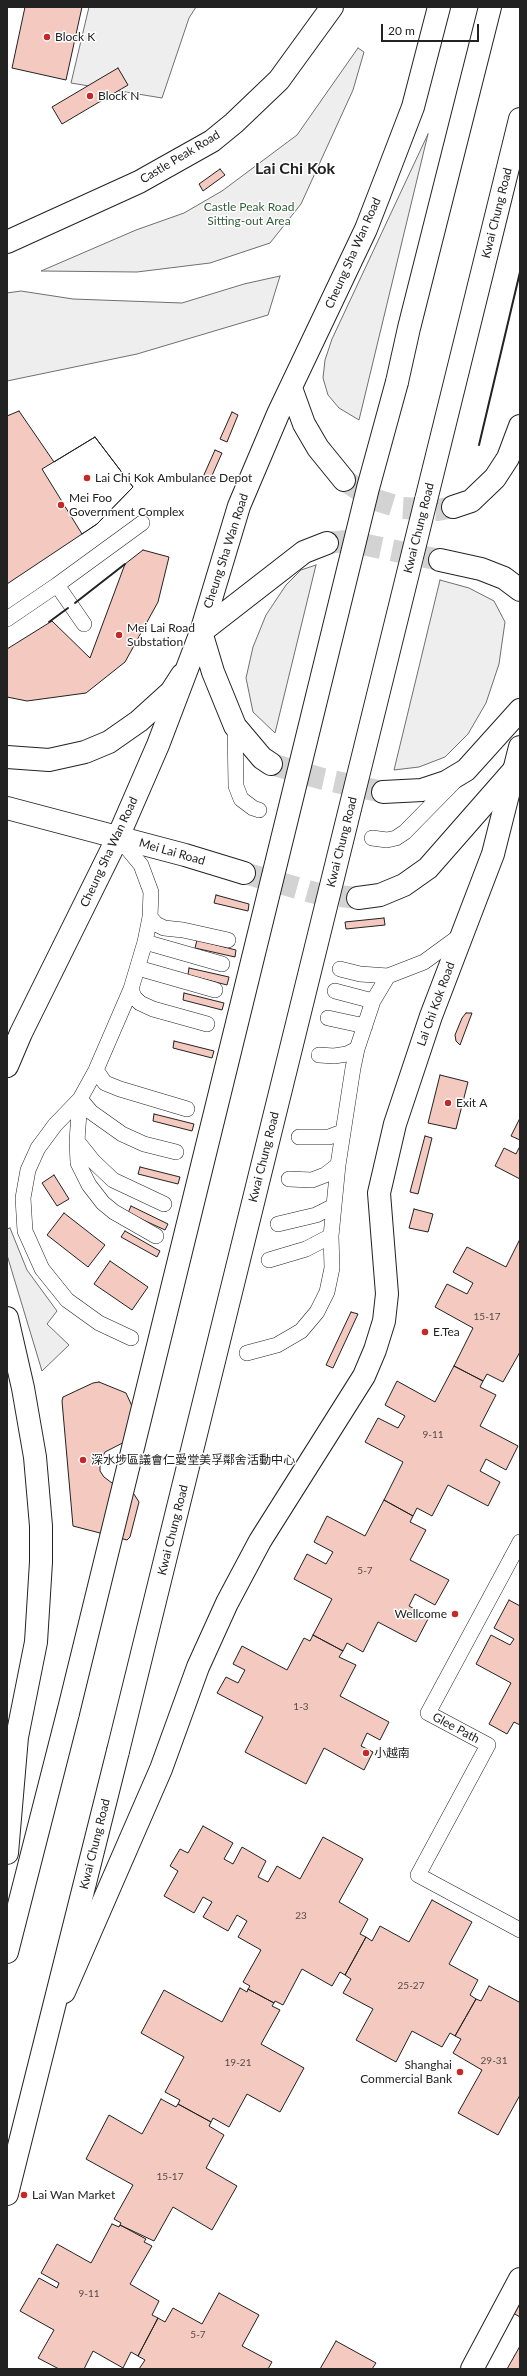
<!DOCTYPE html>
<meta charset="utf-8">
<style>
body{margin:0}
#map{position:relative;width:527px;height:2376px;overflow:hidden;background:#fff;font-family:Lato,sans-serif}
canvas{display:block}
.frame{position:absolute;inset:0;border:8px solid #222;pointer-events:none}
.scale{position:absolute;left:381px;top:24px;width:98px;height:18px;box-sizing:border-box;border:2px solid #222;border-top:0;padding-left:5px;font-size:12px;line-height:14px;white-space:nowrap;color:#222;-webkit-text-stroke:3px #fff;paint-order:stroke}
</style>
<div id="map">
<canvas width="527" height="2376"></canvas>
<div class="frame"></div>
<div class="scale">20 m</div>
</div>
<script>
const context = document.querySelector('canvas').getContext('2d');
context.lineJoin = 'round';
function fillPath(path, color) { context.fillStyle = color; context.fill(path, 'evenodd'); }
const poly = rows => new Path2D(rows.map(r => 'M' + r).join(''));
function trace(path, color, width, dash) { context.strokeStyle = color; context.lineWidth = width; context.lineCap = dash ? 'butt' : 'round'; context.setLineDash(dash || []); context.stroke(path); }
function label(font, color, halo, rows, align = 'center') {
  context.font = font + ' Lato,"Noto Sans TC",sans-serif'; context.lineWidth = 3; context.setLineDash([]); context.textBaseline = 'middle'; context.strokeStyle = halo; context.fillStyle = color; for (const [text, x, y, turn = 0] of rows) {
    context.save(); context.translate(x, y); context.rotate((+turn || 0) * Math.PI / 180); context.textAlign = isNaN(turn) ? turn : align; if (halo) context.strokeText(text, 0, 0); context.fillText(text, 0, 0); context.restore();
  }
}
const green = poly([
 [89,7,196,7,189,18,162,98,71,83,89,7],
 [358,48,364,52,353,90,301,204,270,243,210,263,137,272,41,271,136,230,184,213,222,191,297,135,358,48],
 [428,134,359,420,339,408,328,395,323,378,325,360,332,339,428,134],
 [280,276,268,315,137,354,7,381,7,293,21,291,73,299,182,303,244,284,280,276],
 [316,565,275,733,253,712,246,678,253,647,266,615,286,585,301,570,316,565],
 [440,580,469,588,494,601,505,622,499,664,486,703,468,734,445,757,419,767,394,770,440,580],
 [10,1228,27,1270,57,1311,47,1324,69,1345,42,1371,7,1255,7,1229,10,1228]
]);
const building = poly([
 [25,7,82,7,66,80,12,68,25,7],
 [118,68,128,85,62,124,52,107,118,68],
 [220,169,225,175,203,191,199,184,220,169],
 [19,411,54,462,95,437,133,487,97,524,7,584,7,416,19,411],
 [232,412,238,415,227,442,220,439,232,412],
 [95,437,133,487,97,524,82,534,42,469,95,437],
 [215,450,222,453,210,480,203,477,215,450],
 [143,550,169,557,158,602,125,662,86,693,27,701,7,697,7,649,52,621,90,658,125,564,143,550],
 [216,895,249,904,248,911,214,903,216,895],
 [384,918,385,925,346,929,345,922,384,918],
 [197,940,236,950,235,957,195,948,197,940],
 [189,968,229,977,227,985,188,975,189,968],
 [184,993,224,1003,222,1010,183,1000,184,993],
 [466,1013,472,1013,460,1045,456,1041,455,1035,462,1018,466,1013],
 [174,1041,214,1051,212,1058,173,1048,174,1041],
 [440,1075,468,1082,456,1129,428,1123,440,1075],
 [154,1114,194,1124,192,1131,153,1121,154,1114],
 [520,1118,520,1140,511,1136,520,1118],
 [425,1136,432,1138,418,1194,410,1192,425,1136],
 [520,1146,520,1179,495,1166,504,1148,516,1154,520,1146],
 [140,1167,180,1177,178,1184,138,1174,140,1167],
 [54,1175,69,1199,57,1206,42,1183,54,1175],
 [131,1206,168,1224,165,1230,128,1213,131,1206],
 [414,1209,433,1214,428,1232,409,1228,414,1209],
 [64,1213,105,1245,88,1267,47,1235,64,1213],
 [125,1231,160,1251,157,1257,121,1237,125,1231],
 [520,1239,520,1352,503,1382,487,1374,483,1381,454,1366,473,1328,435,1307,447,1284,467,1294,473,1283,453,1272,467,1247,506,1267,520,1239],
 [110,1261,148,1287,132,1310,94,1284,110,1261],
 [351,1312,358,1314,333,1368,326,1365,351,1312],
 [454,1366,483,1381,480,1387,496,1395,480,1426,518,1446,506,1470,486,1459,480,1471,500,1482,488,1506,448,1485,432,1516,417,1508,413,1516,384,1500,403,1462,365,1442,378,1418,398,1428,405,1416,385,1405,397,1381,435,1402,454,1366],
 [99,1382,126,1393,142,1428,142,1433,105,1452,100,1462,100,1471,104,1477,112,1483,130,1488,139,1502,130,1537,127,1540,73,1526,62,1401,63,1397,93,1383,99,1382],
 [384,1500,413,1516,410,1522,426,1530,410,1560,449,1580,435,1605,415,1594,409,1606,429,1617,416,1642,378,1622,363,1652,347,1643,343,1651,313,1635,332,1599,294,1579,307,1554,326,1564,333,1552,314,1542,327,1516,365,1536,384,1500],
 [509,1600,520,1606,520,1725,514,1722,507,1734,489,1724,511,1683,476,1664,491,1635,510,1645,514,1639,494,1628,509,1600],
 [313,1635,343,1651,339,1657,356,1665,340,1696,389,1722,380,1740,367,1733,361,1746,373,1752,364,1770,324,1748,306,1784,245,1752,263,1717,217,1693,226,1677,238,1683,245,1670,233,1664,242,1646,287,1670,304,1638,310,1641,313,1635],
 [203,1826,233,1843,224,1859,233,1864,242,1847,266,1861,258,1877,268,1882,277,1866,300,1879,323,1837,363,1859,339,1902,368,1919,360,1934,366,1937,345,1975,340,1972,332,1986,302,1969,283,2005,275,2001,274,2003,248,1989,250,1986,243,1982,261,1950,238,1937,247,1921,237,1915,228,1931,203,1917,212,1902,203,1897,194,1913,164,1896,178,1871,170,1866,180,1849,188,1853,203,1826],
 [432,1900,472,1922,449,1964,478,1980,470,1995,476,1999,455,2036,450,2033,442,2047,412,2031,396,2062,356,2040,373,2009,343,1993,351,1979,345,1975,366,1937,372,1941,380,1926,409,1942,432,1900],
 [489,1986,519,2002,520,2000,520,2095,498,2135,458,2113,482,2070,453,2053,461,2039,455,2036,476,1999,481,2001,489,1986],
 [240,1988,247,1992,248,1989,274,2003,272,2006,280,2010,261,2044,304,2068,280,2112,247,2094,229,2127,213,2118,211,2122,178,2104,180,2100,165,2092,184,2057,141,2033,164,1990,222,2022,240,1988],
 [161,2099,176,2107,178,2104,211,2122,209,2126,224,2135,206,2168,237,2186,212,2230,173,2207,154,2241,120,2225,121,2223,114,2219,133,2185,86,2159,109,2115,142,2134,161,2099],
 [112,2224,119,2227,120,2225,146,2239,144,2242,152,2246,130,2284,159,2301,152,2315,158,2318,138,2356,131,2352,123,2368,93,2351,84,2369,59,2369,38,2358,54,2330,20,2311,39,2278,57,2288,59,2283,41,2273,57,2244,91,2263,112,2224],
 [219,2293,259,2315,242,2346,272,2362,268,2369,139,2369,145,2360,138,2356,158,2318,165,2322,173,2308,202,2324,219,2293],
 [520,2301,520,2317,513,2313,520,2301],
 [336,2341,376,2363,372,2369,320,2369,336,2341],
 [520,2346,520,2369,507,2369,520,2346]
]);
const secondaryTunnel = poly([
 [244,873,319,894,358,898]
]);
const primaryTunnel = poly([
 [344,480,373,499,402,508,438,510,453,507],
 [327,543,347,541,440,560],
 [271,764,323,779,383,792]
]);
const lane = poly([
 [57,585,84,624],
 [7,619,57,585,142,523],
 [235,726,236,786,241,799,253,808,259,810],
 [118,837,141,865,151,892,150,917,145,942,131,989,96,1070,80,1099,55,1125,38,1148,28,1170,23,1198,25,1231,42,1269,67,1300,99,1323,131,1338],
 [372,838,387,840,396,838,405,832,454,782],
 [150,917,156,924,164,928,183,930,228,940],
 [145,942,222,964],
 [138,968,215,990],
 [340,969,360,974,388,976,424,962,461,935],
 [131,989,134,997,140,1003,153,1009,207,1024],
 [335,991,373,1001],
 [328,1018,365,1026],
 [319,1055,334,1056,347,1054,357,1049],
 [96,1070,105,1083,120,1089,187,1109],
 [80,1099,77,1141,78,1163,89,1185,103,1203,114,1212,156,1236],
 [80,1099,91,1112,122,1134,144,1144,176,1152],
 [299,1137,329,1137,342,1132],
 [77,1141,93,1161,113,1180,164,1204],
 [289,1179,312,1180,325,1175,338,1165],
 [278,1224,316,1215,334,1206],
 [269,1260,306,1249,331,1236],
 [247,1353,277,1345,301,1331,317,1312,327,1292,332,1268,331,1236,338,1165,353,1068,357,1049,373,1001,388,976],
 [520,1542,428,1713,488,1745,418,1875,520,1930]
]);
const street = poly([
 [472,2369,520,2279]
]);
const secondary = poly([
 [7,757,49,760,85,752,109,742,139,721,171,692,182,675],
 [7,808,185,855,244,873],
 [358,898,380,895,404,885,428,868,514,770]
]);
const primary = poly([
 [7,242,139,182,212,141,234,123,279,80,332,7],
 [291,388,304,424,318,448,344,480],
 [453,507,471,501,495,478,508,458,520,426],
 [440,560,481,569,504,578,520,590],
 [201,632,304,552,327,543],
 [201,632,213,672,235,726,262,758,271,764],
 [383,792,422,790,446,782,466,770,520,710],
 [7,1066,21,1033,118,837,158,745,201,632,239,506,278,414,366,229,390,167,413,107,439,7],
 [7,1318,23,1388,35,1457,41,1526,41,1562,36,1642,17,1737,7,1853],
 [64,1992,161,1769,198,1667,227,1603,260,1541,364,1376,375,1350,384,1321,387,1294,379,1193,395,1124,431,1016,493,854,520,747]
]);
const highway = poly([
 [397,382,409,328,490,7],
 [426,500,520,119],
 [7,1952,68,1713],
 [7,2194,118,1751]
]);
const highwayBridge = poly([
 [68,1713,368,488,397,382],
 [118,1751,426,500]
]);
const wall = poly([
 [479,445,520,272],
 [75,603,125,564],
 [49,622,68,608]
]);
const markers = [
 [47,37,4,"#c62828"],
 [90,96,4,"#c62828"],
 [87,478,4,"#c62828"],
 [61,505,4,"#c62828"],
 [119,635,4,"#c62828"],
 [448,1103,4,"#c62828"],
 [425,1332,4,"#c62828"],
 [83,1460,4,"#c62828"],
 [455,1614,4,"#c62828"],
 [366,1753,4,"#c62828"],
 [460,2072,4,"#c62828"],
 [24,2195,4,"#c62828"]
];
const numberNames = [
 ["15-17",487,1317],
 ["9-11",433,1435],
 ["5-7",365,1571],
 ["1-3",301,1707],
 ["23",301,1916],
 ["25-27",411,1986],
 ["29-31",494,2061],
 ["19-21",238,2063],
 ["15-17",170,2177],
 ["9-11",89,2294],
 ["5-7",198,2335]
];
const poiNames = [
 ["Block K",55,37],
 ["Block N",98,96],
 ["Lai Chi Kok Ambulance Depot",95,478],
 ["Mei Foo",69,498],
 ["Government Complex",69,512],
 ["Mei Lai Road",127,628],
 ["Substation",127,642],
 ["Exit A",456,1103],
 ["E.Tea",433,1332],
 ["深水埗區議會仁愛堂美孚鄰舍活動中心",91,1460],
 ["Wellcome",447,1614,"right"],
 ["小越南",374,1753],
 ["Shanghai",452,2065,"right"],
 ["Commercial Bank",452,2079,"right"],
 ["Lai Wan Market",32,2195]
];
const streetNames = [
 ["Castle Peak Road",180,157,-31],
 ["Kwai Chung Road",497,213,-76],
 ["Cheung Sha Wan Road",353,253,-66],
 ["Kwai Chung Road",419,528,-76],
 ["Cheung Sha Wan Road",226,551,-72],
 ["Kwai Chung Road",342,842,-76],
 ["Cheung Sha Wan Road",109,852,-65],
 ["Mei Lai Road",172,852,16],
 ["Lai Chi Kok Road",436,1004,-70],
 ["Kwai Chung Road",264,1157,-76],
 ["Kwai Chung Road",173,1530,-76],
 ["Glee Path",456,1728,28],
 ["Kwai Chung Road",95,1844,-76]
];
const parkNames = [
 ["Castle Peak Road",249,207],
 ["Sitting-out Area",249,221]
];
const districtNames = [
 ["Lai Chi Kok",295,169]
];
fillPath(green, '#eee');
trace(green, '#6f6f6f', 1);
fillPath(building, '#f3c9c0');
trace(building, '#222', 1);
trace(secondaryTunnel, '#d3d3d3', 22, [22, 11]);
trace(primaryTunnel, '#d3d3d3', 22, [22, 11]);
trace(lane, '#222', 16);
trace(street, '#222', 24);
trace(secondary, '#222', 24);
trace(primary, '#222', 24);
trace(highway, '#222', 24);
trace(lane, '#fff', 15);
trace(street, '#fff', 22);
trace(secondary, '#fff', 22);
trace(primary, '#fff', 22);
trace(highway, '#fff', 22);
trace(highwayBridge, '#222', 24, []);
trace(highwayBridge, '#fff', 22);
trace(wall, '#222', 2);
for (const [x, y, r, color] of markers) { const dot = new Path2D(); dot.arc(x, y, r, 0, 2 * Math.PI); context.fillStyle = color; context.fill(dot); trace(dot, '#fff', 1.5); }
label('10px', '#564c4a', null, numberNames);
label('12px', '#222', '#fff', poiNames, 'left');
label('12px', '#222', '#fff', streetNames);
label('12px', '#2f5e38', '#fff', parkNames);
label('bold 16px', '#222', '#fff', districtNames);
</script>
